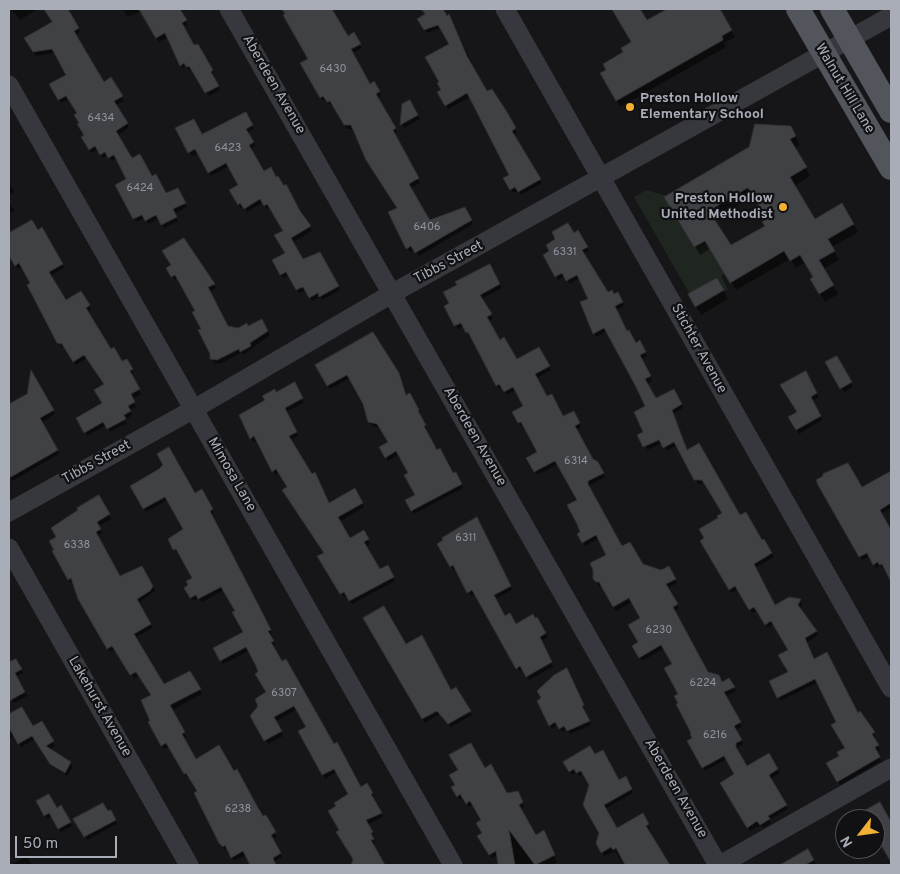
<!DOCTYPE html>
<html>
<head>
<meta charset="utf-8">
<style>
	body { margin:0 }
	#map { position:relative; width:900px; height:874px; overflow:hidden; background:#161618; font-family:Overpass,sans-serif }
	canvas { display:block }
	.frame { position:absolute; inset:0; border:10px solid #a8adb8; pointer-events:none }
	.north { position:absolute; left:835px; top:809px; width:50px; height:50px; box-sizing:border-box; background:#111113; border:1px solid #4d4f55; border-radius:50%; rotate:240deg; font-size:14px; font-weight:700; line-height:20px; text-align:center; color:#a8adb8 }
	.north::after { content:''; display:block; margin:auto; width:18px; height:22px; background:#f2b134; clip-path:polygon(50% 0,100% 100%,50% 72%,0 100%) }
	.scale { position:absolute; left:15px; top:836px; width:102px; height:22px; box-sizing:border-box; border:2px solid #a8adb8; border-top:0; padding-left:6px; font-size:15px; line-height:18px; white-space:nowrap; color:#a8adb8; -webkit-text-stroke:4px #111113; paint-order:stroke }
</style>
</head>
<body>
<div id="map">
<canvas width="900" height="874"></canvas>
<div class="frame"></div>
<div class="north">N</div>
<div class="scale">50 m</div>
</div>
<script>
const c = document.querySelector('canvas').getContext('2d');
c.lineJoin = 'round';
function paint(path, color) { c.fillStyle = color; c.fill(path, 'evenodd'); }
function strokePath(path, color, width, dash) { c.strokeStyle = color; c.lineWidth = width; c.lineCap = dash ? 'butt' : 'round'; c.setLineDash(dash || []); c.stroke(path); }
function write(font, color, halo, rows, align = 'center') {
  c.font = font + ' Overpass,sans-serif'; c.lineWidth = 4.5; c.setLineDash([]); c.textBaseline = 'middle'; c.strokeStyle = halo; c.fillStyle = color; for (const [text, x, y, turn = 0] of rows) {
    c.save(); c.translate(x, y); c.rotate((+turn || 0) * Math.PI / 180); c.textAlign = isNaN(turn) ? turn : align; if (halo) c.strokeText(text, 0, 0); c.fillText(text, 0, 0); c.restore();
  }
}
paint(new Path2D(`
	M646,190L667,196L698,247L710,241L727,271L721,276L728,289L697,307L634,197Z`), '#1e261f');
paint(new Path2D(`
	M11,9H38L20,20Z
	M45,9H67L80,32L75,35L104,83L111,79L124,101L116,105L129,127L117,136L132,160L152,178L166,194L177,189L187,207L174,214L178,221L164,228L159,218L148,224L145,218L136,222L116,185L128,179L117,158L112,161L108,155L103,158L98,149L92,153L83,137L85,136L78,114L69,99L61,103L50,85L68,75L55,53L36,56L26,38L54,23Z
	M123,9H178L188,25L183,27L194,47L212,71L214,74L212,76L220,90L209,96L192,69L189,71L187,66L183,69L168,37L159,42L142,11L128,17Z
	M284,9H320L347,37L354,34L362,48L352,53L370,85L374,83L381,96L377,98L397,132L394,134L420,183L410,188L430,221L464,208L473,224L419,256L414,249L410,252L390,213L398,208L354,129H347L333,104L330,105L327,99L323,101L321,97L302,63L309,59Z
	M422,9H441L446,17L449,16L487,93L506,113L517,133L513,135L542,183L521,195L519,191L513,193L505,179L511,175L470,97L448,109L439,93L443,91L451,44L441,28L427,33L419,19L426,15Z
	M614,9H639L646,22L670,9H719L735,37L724,43L726,47L620,107L602,74L625,53L633,42Z
	M409,102L420,119L404,128L402,125L403,105Z
	M245,114L254,129L247,133L255,146L250,149L263,173L300,213L312,231L293,242L303,261L319,254L340,290L322,300L321,297L312,301L306,290L299,293L289,275L283,278L274,261L287,254L284,231L270,207L267,209L263,202L247,212L244,206L241,208L231,191L239,186L229,166L211,176L198,153L192,156L177,129L201,135Z
	M790,127L800,145L794,148L810,176L794,186L814,221L842,205L858,232L832,247L839,260L823,269L838,294L825,302L811,279L815,277L806,262L796,268L790,259L736,290L711,248L700,255L666,197ZM754,196L768,220L767,226L731,247L713,219Z
	M9,183L14,192L9,195Z
	M9,202L14,211L9,214Z
	M32,222L37,231L42,229L64,268L50,276L65,302L81,293L91,310L87,312L110,350L122,363L126,361L134,373L131,375L141,394L132,399L136,407L129,410L132,415L125,420L127,423L110,432L106,425L87,436L85,432L104,403L105,385L87,358L76,365L65,347L61,346L29,285L32,284L23,266L18,269L9,255V234Z
	M573,235H580L589,251L583,254L607,293L620,298L624,306L616,310L627,332L635,344L639,342L647,356L641,360L652,381L646,384L656,400L673,391L683,408L673,414L687,451L740,517L762,542L764,540L774,557L755,568L775,606L800,600L802,603L800,609L818,635L806,643L814,660L876,737L873,738L880,750L876,752L881,761L840,785L828,764L841,756L846,749L838,722L818,682L781,701L771,682L789,672V650L774,624L768,628L758,610L752,613L738,589L732,593L702,541L723,514L705,483L698,484L677,445L667,451L662,443L647,450L644,433L647,406L607,331L596,337L594,333L590,299L580,278L570,284L565,276L558,280L545,255Z
	M490,266L502,288L481,299L493,319L488,321L499,342L517,361L539,349L551,370L537,378L547,398L563,418L573,413L581,427L576,430L592,460L597,463L605,477L590,485L589,489L622,548L642,565L661,571L669,568L677,583L667,588L679,608L674,611L707,673L722,683L729,679L736,691L725,697L742,727L735,730L743,744L738,747V752L747,768L768,755L780,773L770,779L788,809L769,820L771,823L763,828L761,825L750,831L722,783L736,775L727,759L705,771L689,741L694,739L693,733L679,695L674,664L665,648L642,661L634,646L640,643L642,618L632,602L616,611L602,586H599L594,578L608,555L599,538L585,546L579,534L581,533L578,500L558,464L537,475L528,459L538,453L524,425L521,426L513,412L525,407L516,390L507,395L502,387L499,389L471,335L470,336L464,326L458,329L445,306Z
	M168,269L214,285L216,288L210,292L228,327L238,329L248,327L262,320L270,335L243,355L242,352L220,364L214,363L196,312L178,278L175,280Z
	M717,280L728,299L701,315L689,295Z
	M836,357L853,387L844,392L827,363Z
	M317,365L401,378L407,396L409,395L420,414L419,415L427,429L425,431L463,488L414,514L407,501L417,495L410,473L399,454L388,461L381,447L389,442L381,428L372,426L350,378L330,389Z
	M32,373L55,414L41,423L59,454L12,481L9,476V403L10,405L28,395Z
	M805,373L819,397L812,401L822,420L799,434L790,418L799,413Z
	M294,384L304,403L286,412L298,436L290,440L329,504L354,490L364,507L339,522L349,540L363,532L370,544L365,546L379,571L387,567L395,581L352,604L348,595L344,597L319,557L325,553L279,472L275,475L257,440L253,442L240,416Z
	M891,472V508L881,514L891,532V579L885,567L882,569L881,565L876,568L870,556L862,560L819,485L862,489Z
	M131,487L195,495L202,491L214,514L211,516L272,634L269,635L275,645L272,647L361,788L367,785L374,797L372,798L383,817L367,825L374,836L372,838L375,843L372,845L384,865H352L354,859L341,831L338,806L350,795L337,772L325,779L299,732L307,727L297,709L275,722L283,736L268,744L251,717L268,693L249,651L223,664L214,649L245,632L236,612L224,590L202,602L199,598L193,601L185,588L194,578L169,540L185,530L168,500L146,512Z
	M99,497L111,519L98,526L102,533L97,536L120,577L142,568L155,591L138,603L152,628L135,638L164,686L190,672L202,694L172,710L186,737L183,738L196,760L234,773L263,818L265,816L277,837L272,839L282,857L274,862L275,865H252L246,855L234,861L228,849L226,850L222,847L189,776L187,777L169,746L164,749L149,723L152,721V695L140,675L134,678L116,649L110,652L74,582L71,583L54,552L58,538Z
	M479,522L512,590L495,599L505,617L516,625L537,619L548,637L541,641L553,667L529,680L523,669L519,671L475,594L471,596L456,568L453,570L438,544Z
	M364,619L406,645L451,692L455,689L472,715L451,727L440,714L425,723Z
	M15,660L23,673L16,677L27,696L14,703L9,695V661Z
	M568,673L585,710L583,711L591,725L570,734L567,729L562,732L558,725L552,729L538,702Z
	M22,708L33,727L42,722L55,746L49,749L70,763L73,767L67,776L54,767L35,739L21,747L15,735L9,739V716Z
	M594,756L619,782L625,778L633,793L605,809L616,830L642,815L650,829L647,830L668,865H623L615,851L604,856L597,843L600,833L590,785L584,774L579,776L577,772L572,775L564,762Z
	M484,770L506,794L519,796L524,807L520,809L535,836L544,832L557,862L552,865H500L498,855L492,858L478,836L483,834V821L474,804L469,807L464,798L460,800L453,787Z
	M38,801L56,809L61,807L72,826L61,832L52,816L47,819Z
	M110,811L117,824L87,840L75,819Z
	M808,851L816,865H783Z
	M27,856L32,865H11Z`), '#0007');
const building = new Path2D(`
	M44,9H68L79,28L74,31L104,82L111,77L123,96L114,101L128,123L116,131L132,158L140,154L152,176L156,174L166,193L178,188L186,203L173,209L177,217L161,225L156,215L145,221L142,215L133,219L115,185L126,179L114,155L108,158L105,152L100,155L95,146L89,150L81,137L84,135L77,124L79,123L74,115L77,113L66,96L58,100L49,84L66,75L52,49L33,52L24,38L52,22Z
	M139,9H180L187,20L182,23L194,45L198,44L213,70L211,72L219,86L205,93L189,66L186,67L184,63L180,66L165,33L156,38Z
	M282,9H332L348,36L354,32L361,44L351,49L370,84L374,81L380,91L376,94L396,128L393,130L419,178L409,184L425,212L430,220L465,207L472,220L415,253L411,246L406,249L388,212L397,208L366,160L351,125H344L330,101L327,102L323,96L320,98L300,63L308,59L283,15L285,14Z
	M421,9H443L447,16L449,14L467,56L487,91L492,89L507,112L516,128L512,131L541,179L518,192L515,187L510,190L503,178L509,175L467,93L445,106L437,92L441,90L437,83L439,82L425,57L449,44L438,25L424,30L417,19L425,14Z
	M612,9H640L647,20L667,9H720L732,30L722,36L723,40L616,101L600,73L606,70L603,64L623,52L621,48L631,42Z
	M410,100L418,115L400,125L402,104Z
	M246,112L253,125L246,129L254,142L249,145L264,171L271,167L276,177L278,176L284,186L286,184L300,211L311,226L291,238L303,259L320,252L339,286L319,297L318,293L309,298L303,287L296,290L286,272L280,275L272,260L285,253L274,235L283,231L267,204L264,206L260,199L244,209L240,203L238,205L229,190L238,185L226,163L208,173L195,149L188,153L175,128L194,119L202,134Z
	M755,124L791,126L796,136L790,139L807,167L790,177L815,219L842,203L854,224L828,239L835,251L819,260L834,285L819,294L810,279L813,277L800,255L790,261L784,251L730,283L705,241L694,247L664,197L749,147ZM748,188L767,219L762,222L765,226L731,245L709,211Z
	M32,220L38,230L42,227L63,264L49,272L66,300L81,291L90,305L86,308L111,349L114,347L122,361L127,359L133,369L130,371L140,389L131,394L135,402L128,406L131,411L124,415L126,419L107,429L103,422L84,433L76,418L102,403L94,390L104,384L84,355L73,362L62,344L57,343L27,285L30,283L19,263L15,266L9,256V233Z
	M568,223L574,233L578,230L588,247L582,250L608,292L612,290L614,294L618,292L623,302L615,306L627,331L629,330L636,343L640,340L646,352L640,355L651,376L645,379L656,398L674,389L682,404L672,410L687,450L699,443L740,515L746,512L762,540L764,539L772,553L754,564L775,605L789,597L801,599L798,605L817,631L805,638L814,659L827,652L858,713L860,711L875,732L872,734L879,745L875,747L880,757L837,782L826,763L839,756L837,752L845,748L831,725L836,722L815,679L777,698L769,681L788,672L778,655L788,650L771,621L765,625L754,607L749,610L735,586L729,590L700,541L704,538L699,529L718,518L717,516L722,513L702,480H694L674,442L663,448L659,440L643,447L637,435L643,432L634,412L645,406L635,385L604,328L593,334L580,302L588,299L577,275L566,281L562,273L555,277L543,255L549,251L546,245L555,239L552,232Z
	M184,238L215,284L208,287L228,326L238,328L247,323L248,326L262,319L268,331L250,343L251,346L240,352L239,349L217,360L210,359V354L198,330L201,329L192,312L195,311L175,275L171,277L166,268L171,265L162,251Z
	M490,264L500,284L480,295L492,314L487,317L500,340L504,337L517,359L539,347L550,366L535,374L547,396L552,394L563,416L574,411L580,423L575,426L593,459L598,462L604,473L588,481V484L622,546L630,542L643,564L661,570L669,566L676,579L666,584L678,604L673,607L708,672L719,675L722,682L729,678L735,687L724,692L741,722L734,726L742,740L736,743V747L747,766L769,753L778,769L769,775L787,805L768,816L770,819L760,825L757,821L747,828L720,783L734,774L724,756L702,768L687,741L692,738L690,734L691,733L676,704L678,703L674,696L678,694L664,668L672,664L661,645L639,658L632,646L638,642L628,625L640,618L629,598L613,607L599,582H596L593,579V570L590,563L606,555L596,535L582,543L577,534L580,532L577,524L567,505L577,500L555,461L534,472L526,458L537,452L521,422L518,423L512,412L523,406L513,387L504,392L499,384L496,386L468,332L466,333L461,323L454,326L444,306L449,303L443,292L457,285L455,282Z
	M717,278L724,290L695,307L688,294Z
	M373,332L399,373L406,395L410,393L419,410L418,411L426,425L424,426L437,450L440,448L453,473L456,472L462,484L411,511L405,500L415,495L404,475L408,473L396,451L385,458L379,447L388,442L377,424L368,422L363,404L347,375L327,386L315,365Z
	M837,356L852,382L840,389L825,362Z
	M31,370L54,410L40,418L58,450L9,478V404L27,394Z
	M806,371L817,393L811,397L821,416L796,430L788,417L797,412L780,385Z
	M295,382L303,398L285,408L297,432L289,436L312,474L315,472L329,503L355,488L363,503L338,517L350,538L364,530L369,539L364,542L380,569L388,565L394,577L349,601L344,592L340,594L323,566L317,556L324,553L282,490L287,487L276,469L272,472L254,436L250,439L239,415L265,400L262,396L275,389L276,392Z
	M169,447L195,493L202,489L213,509L210,511L262,612L271,630L268,631L274,641L271,642L282,661L286,659L334,744L337,742L361,787L367,783L373,793L371,794L382,813L366,820L373,832L371,833L374,839L371,840L385,865H351L353,859L336,832L339,830L328,811L336,806L334,803L348,794L334,769L322,775L298,731L306,727L294,706L274,717L282,731L264,741L250,716L258,706L255,699L266,692L255,674L258,672L256,666L246,647L220,661L213,648L243,632L232,612L235,611L221,587L198,599L196,595L190,598L184,588L188,585L186,581L192,578L176,549L173,550L168,539L183,529L165,497L143,509L130,486L159,469L163,465L157,454Z
	M848,463L862,487L891,471V503L880,510L891,530V582L882,564L879,565L878,562L873,565L867,553L859,557L818,485L816,480L823,476V474Z
	M99,495L110,514L97,522L101,529L96,532L120,576L142,566L153,586L150,591L137,599L151,624L134,634L164,684L190,671L201,689L170,705L185,732L182,734L196,759L219,745L234,771L237,769L257,806L263,816L266,815L276,832L271,835L281,853L273,858L276,865H250L243,851L231,858L225,845L223,847L219,843L194,793L197,791L186,773L184,774L166,743L161,746L148,722L150,721L141,700L151,695L136,672L130,675L112,646L107,649L78,599L71,578L68,580L52,551L54,550L49,541L56,537L51,528L78,510L77,508Z
	M477,517L511,586L494,595L505,616L510,613L516,624L533,614L535,618L537,617L546,633L540,637L552,662L526,677L520,666L516,669L472,590L467,593L453,565L450,567L437,544L443,540L442,538Z
	M384,606L406,644L422,635L451,690L456,687L471,711L448,724L437,711L422,719L363,618Z
	M16,659L22,669L15,673L25,692L9,701V662Z
	M567,668L584,705L582,706L590,721L567,731L564,726L559,729L555,722L549,726L537,701L541,698L537,691L554,675Z
	M22,707L33,726L42,721L54,741L46,746L71,762L65,773L50,764L32,736L18,744L9,728V714Z
	M471,743L485,768L491,764L507,793L518,791L523,802L519,805L536,835L544,830L555,855L535,865L509,830L515,865H498L496,851L489,855L477,836L482,833L476,823L481,820L470,801L466,804L460,794L457,797L451,787L455,785L449,775L458,770L449,755Z
	M590,746L595,754L603,750L619,780L626,776L632,789L604,805L617,828L643,813L649,824L646,826L670,865H625L616,848L613,850L611,847L601,853L596,843L599,833L583,805L589,785L581,771L576,773L574,769L569,772L563,762Z
	M49,794L57,808L61,805L71,822L58,829L49,813L44,816L36,801Z
	M880,802L891,822V862L875,835V819H871L866,810Z
	M103,803L108,811L111,810L116,820L84,837L73,819Z
	M808,849L814,860L805,865H780Z`);
paint(building, '#404145');
strokePath(building, '#303034', 1);
strokePath(new Path2D(`
	M229,9L718,865
	M505,9L891,688
	M9,85L453,865
	M9,512L194,409L393,293L891,16
	M9,548L189,865
	M720,865L891,768`), '#37383d', 19);
strokePath(new Path2D(`
	M798,9L891,168
	M832,9L891,111`), '#53555c', 24);
for (const [x, y, r, color] of [
	[630,107,5,"#f2b134"],
	[783,207,5,"#f2b134"]
]) { const dot = new Path2D(); dot.arc(x, y, r, 0, 2 * Math.PI); c.fillStyle = color; c.fill(dot); strokePath(dot, '#111113', 2); }
write('11px', '#8e929b', null, [
	["6430",333,70],
	["6434",101,119],
	["6423",228,149],
	["6424",140,189],
	["6406",427,228],
	["6331",565,253],
	["6314",576,462],
	["6311",466,539],
	["6338",77,546],
	["6230",659,631],
	["6224",703,684],
	["6307",284,694],
	["6216",715,736],
	["6238",238,810]
]);
write('14px', '#a8adb8', '#111113', [
	["Aberdeen Avenue",273,85,60],
	["Walnut Hill Lane",844,89,59],
	["Tibbs Street",449,263,-28],
	["Stichter Avenue",698,349,61],
	["Aberdeen Avenue",474,437,60],
	["Tibbs Street",97,463,-29],
	["Mimosa Lane",231,475,60],
	["Lakehurst Avenue",99,707,60],
	["Aberdeen Avenue",675,789,60]
]);
write('bold 14px', '#a8adb8', '#111113', [
	["Preston Hollow",640,99],
	["Elementary School",640,115],
	["Preston Hollow",773,199,"right"],
	["United Methodist",773,215,"right"]
], 'left');
</script>
</body>
</html>
